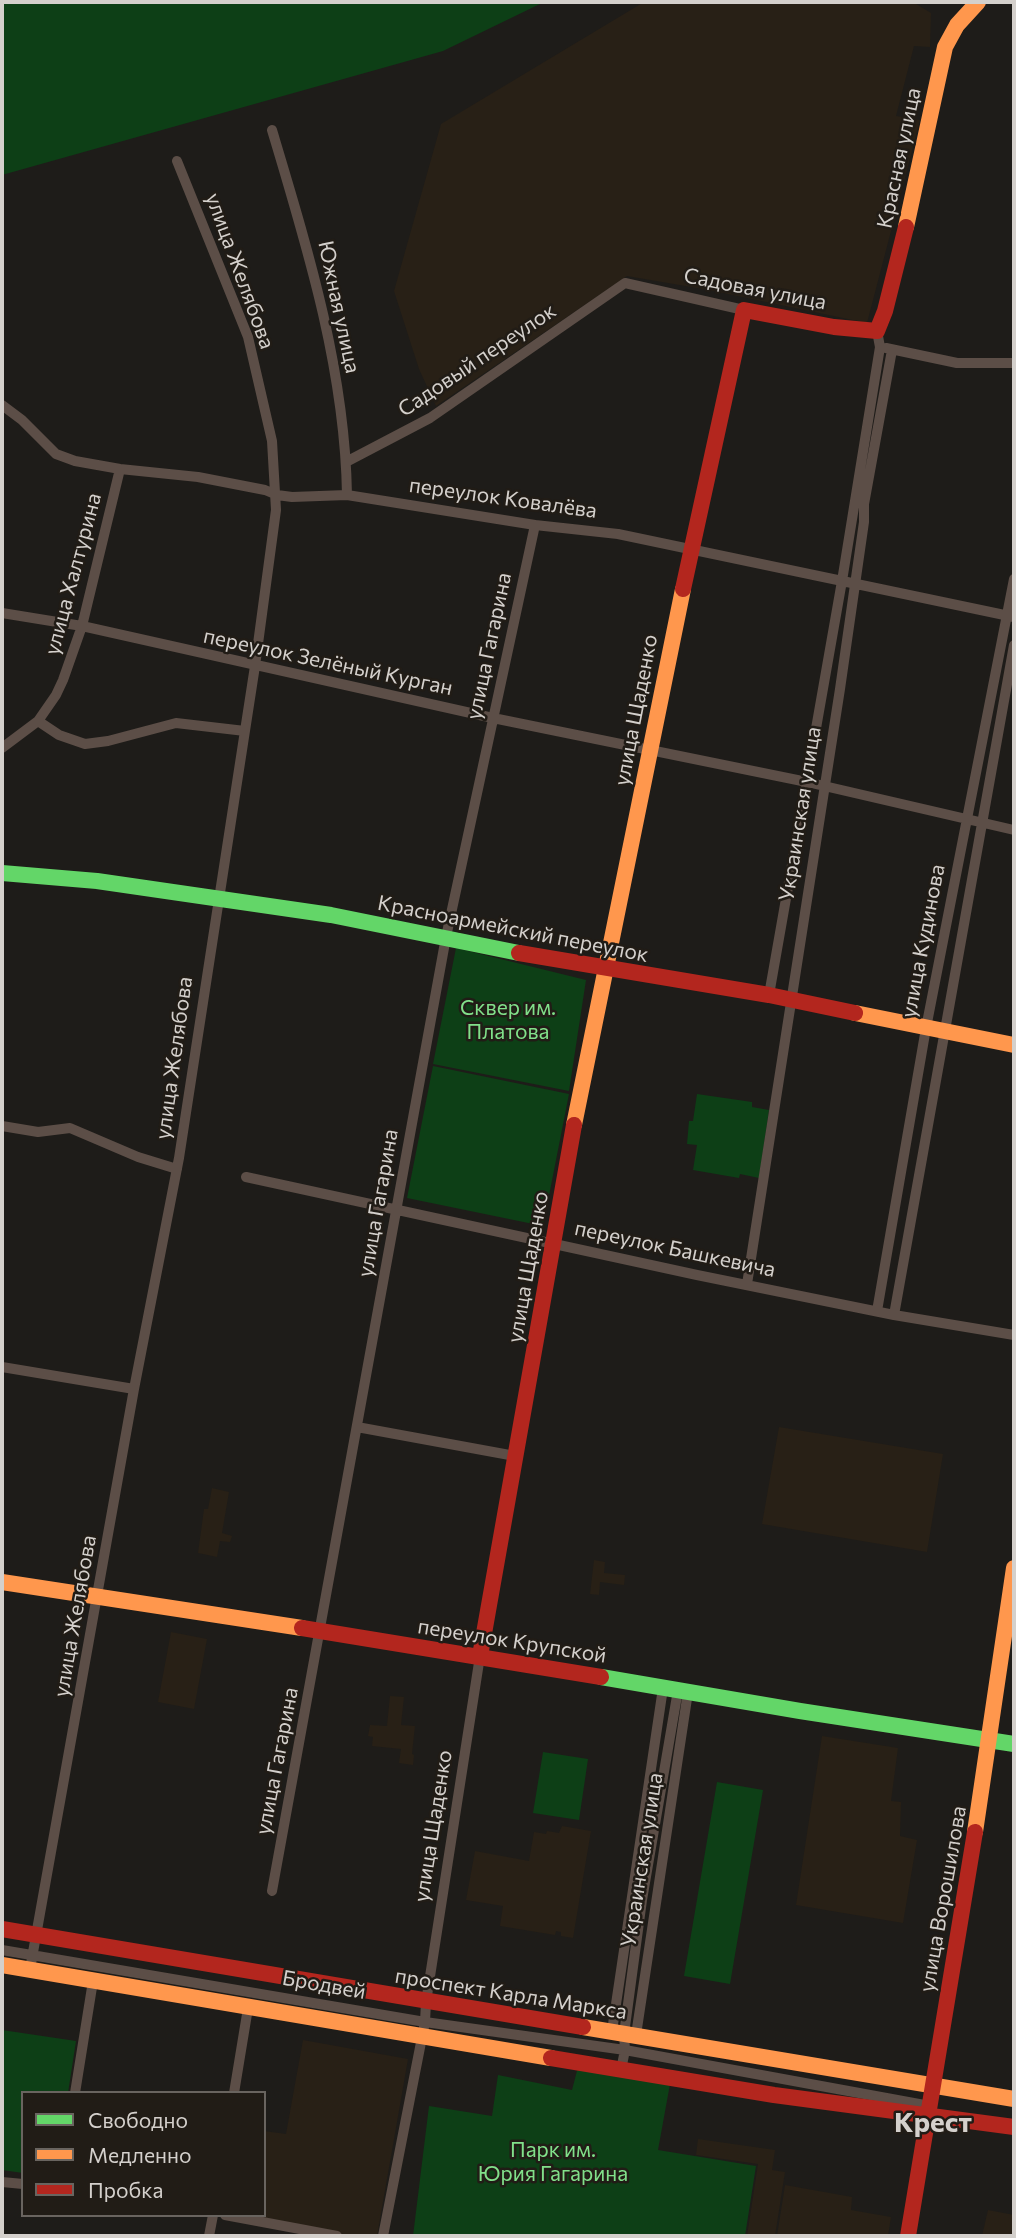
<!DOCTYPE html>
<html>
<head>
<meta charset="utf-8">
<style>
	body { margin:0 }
	#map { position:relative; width:1016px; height:2238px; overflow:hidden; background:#1e1c19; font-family:Commissioner,sans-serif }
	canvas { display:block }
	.frame { position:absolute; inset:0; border:4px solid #d4d0cc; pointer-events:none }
	.legend { position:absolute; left:21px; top:2091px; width:245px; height:126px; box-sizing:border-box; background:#211c16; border:2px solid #69645f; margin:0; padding:9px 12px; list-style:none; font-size:21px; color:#d4d0cc }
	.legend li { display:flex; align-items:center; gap:14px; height:35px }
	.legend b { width:35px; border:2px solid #69645f }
</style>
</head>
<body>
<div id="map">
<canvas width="1016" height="2238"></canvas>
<div class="frame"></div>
<ul class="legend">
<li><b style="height:9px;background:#63d668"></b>Свободно</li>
<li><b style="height:9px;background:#ff974d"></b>Медленно</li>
<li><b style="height:9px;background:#b3261e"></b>Пробка</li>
</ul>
</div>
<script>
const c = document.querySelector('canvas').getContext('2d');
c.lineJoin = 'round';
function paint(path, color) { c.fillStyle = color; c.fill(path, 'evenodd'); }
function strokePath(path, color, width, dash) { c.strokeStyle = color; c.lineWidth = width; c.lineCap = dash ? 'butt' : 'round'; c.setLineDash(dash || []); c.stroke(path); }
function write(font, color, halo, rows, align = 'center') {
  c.font = font + ' Commissioner,sans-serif'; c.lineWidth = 5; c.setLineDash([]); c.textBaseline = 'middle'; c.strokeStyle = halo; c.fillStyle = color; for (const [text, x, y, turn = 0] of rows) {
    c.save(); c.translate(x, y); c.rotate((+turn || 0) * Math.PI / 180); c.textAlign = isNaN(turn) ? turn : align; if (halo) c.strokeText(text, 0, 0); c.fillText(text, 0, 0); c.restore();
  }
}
paint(new Path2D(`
	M644,2H913L931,13L930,47L914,46L896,116L920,120L867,323L709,290L627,276L436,406L419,369L394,291L441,124Z
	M779,1427L943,1454L927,1552L762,1524Z
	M212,1488L229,1492L222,1533L232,1536L230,1542L220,1541L217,1557L198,1553L204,1509H208Z
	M594,1560L605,1562L604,1573L625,1575L624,1585L600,1582L599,1595L590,1594Z
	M171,1632L207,1639L194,1709L158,1702Z
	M390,1696L404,1697L401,1725L415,1726L412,1754L414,1755L413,1765L399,1763L401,1749L372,1746L373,1737L368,1736L370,1725L387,1726Z
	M822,1736L898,1748L891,1801L901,1802L900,1836L917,1840L903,1923L796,1905Z
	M562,1826L591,1831L573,1938L561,1936V1932L556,1931L555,1935L500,1926L503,1906L466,1900L475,1851L529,1861L534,1832L546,1834L547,1831L559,1833Z
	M303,2040L408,2059L377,2236H354L236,2215H264V2131L286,2134Z
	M698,2139L775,2150L772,2170L785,2172L775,2236H747L758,2164L696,2155Z
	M785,2185L852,2197L851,2210L891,2217L888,2236H777Z
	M988,2210L1014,2215V2236H982Z`), '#282016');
paint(new Path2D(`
	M2,2H544L443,51L2,175Z
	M456,948L586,980L569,1091L433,1064Z
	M433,1066L569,1094L543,1226L407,1198Z
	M697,1094L752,1102V1107L769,1110L759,1178L740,1174L739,1178L693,1170L697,1145L687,1144L689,1121H693Z
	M543,1752L588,1759L579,1820L533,1813Z
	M717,1782L763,1790L730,1984L684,1976Z
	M2,2030L76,2041L68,2093H23V2173L2,2170Z
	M578,2067L670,2084L658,2150L756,2166L745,2236H413L429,2106L492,2116L498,2075L572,2090Z`), '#0d3f16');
strokePath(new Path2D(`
	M272,130C308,250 345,370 347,495
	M886,348L957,363H1014
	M2,405L22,420L56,454L75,461L120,469L198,477L265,490L277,495L292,497L347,495L535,525L618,534L1014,617
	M346,462L430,418L625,283L744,310
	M2,613L82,626L493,718L807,782L1014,830
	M38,721L59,735L85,744L108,741L176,723L245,731
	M2,748L38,721L56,695L63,680L82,626L120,469
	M769,995L842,581L880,347L877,331
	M2,1126L38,1132L70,1128L138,1157L177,1169
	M246,1177L697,1275L894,1315L1014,1335
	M747,1284L840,689L864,522V504L892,350
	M877,1311L926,1028L1014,579
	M894,1315L1014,645
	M2,1367L134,1389
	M357,1427L515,1456
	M272,1891L446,937L535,525
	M2,1950L425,2022L625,2050L930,2106
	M30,1969L134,1389L179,1158L255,666L276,510L272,441L248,337L177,161
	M612,2031L663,1688
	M636,2035L688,1692
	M621,2070L625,2050L624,2034L642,1900L678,1690
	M75,2093L93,1981
	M234,2093L248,2008
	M2,2182L23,2184
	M225,2215L337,2236
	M209,2236L213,2215
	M383,2236L425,2022L426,2002L480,1656`), '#5c4e47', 10);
strokePath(new Path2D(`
	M2,873L97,881L331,915L519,953
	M601,1677L800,1711L1014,1744`), '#63d668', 16);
strokePath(new Path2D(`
	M906,227L945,47L957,25L978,2
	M855,1013L1014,1045
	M574,1125L683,589
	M2,1582L302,1628
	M975,1832L1014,1568
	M2,1965L551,2058
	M583,2027L1014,2099`), '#ff974d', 16);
strokePath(new Path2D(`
	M683,589L744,310L834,327L877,331L885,311L906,227
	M519,953L769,995L855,1013
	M302,1628L601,1677
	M480,1656L574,1125
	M2,1929L583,2027
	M551,2058L774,2095L1014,2127
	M908,2236L975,1832`), '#b3261e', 16);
write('21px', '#d4d0cc', '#211c16', [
	["Красная улица",899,158,-78],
	["улица Желябова",240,271,70],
	["Садовая улица",755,289,11],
	["Южная улица",339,307,78],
	["Садовый переулок",477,360,-34],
	["переулок Ковалёва",503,498,8],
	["улица Халтурина",73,574,-75],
	["улица Гагарина",489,646,-78],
	["переулок Зелёный Курган",328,662,12],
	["улица Щаденко",636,710,-79],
	["Украинская улица",800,814,-81],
	["Красноармейский переулок",513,929,11],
	["улица Кудинова",923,941,-79],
	["улица Желябова",174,1058,-82],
	["улица Гагарина",378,1203,-80],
	["переулок Башкевича",675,1249,12],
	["улица Щаденко",528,1267,-80],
	["улица Желябова",75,1616,-80],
	["переулок Крупской",512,1641,9],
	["улица Гагарина",277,1761,-79],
	["улица Щаденко",433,1826,-81],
	["Украинская улица",642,1860,-81],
	["улица Ворошилова",943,1899,-80],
	["Бродвей",324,1985,10],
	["проспект Карла Маркса",511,1994,9]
]);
write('21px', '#81e08a', '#211c16', [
	["Сквер им.",508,1008],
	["Платова",508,1032],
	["Парк им.",553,2150],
	["Юрия Гагарина",553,2174]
]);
write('bold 28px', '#d4d0cc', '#211c16', [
	["Крест",933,2123]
]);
</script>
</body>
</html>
